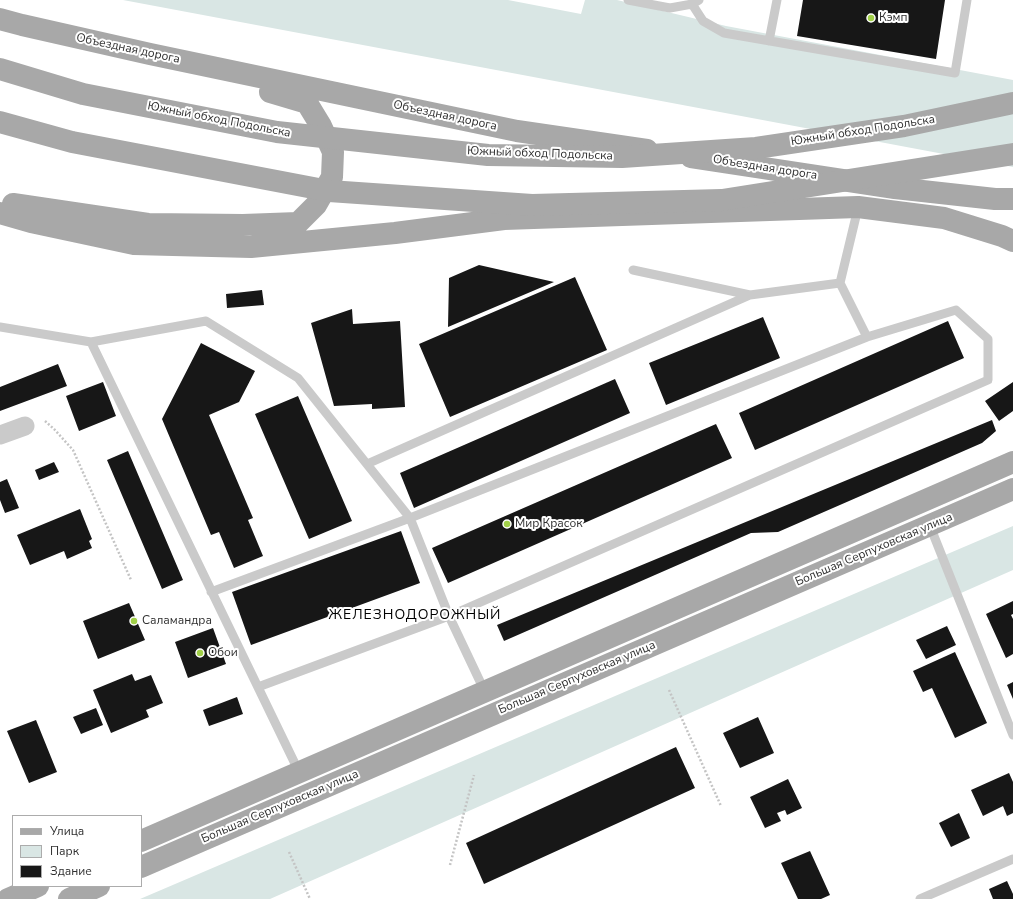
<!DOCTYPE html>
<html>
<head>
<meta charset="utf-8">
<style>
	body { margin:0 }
	#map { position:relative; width:1013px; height:899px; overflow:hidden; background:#fff; font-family:"Nunito Sans",sans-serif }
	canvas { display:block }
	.legend { position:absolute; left:12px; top:815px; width:130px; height:72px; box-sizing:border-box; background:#fff; border:1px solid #acacac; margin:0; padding:5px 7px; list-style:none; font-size:12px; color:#303030 }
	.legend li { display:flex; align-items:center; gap:8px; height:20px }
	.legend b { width:20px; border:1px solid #acacac }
</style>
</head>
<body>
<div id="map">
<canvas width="1013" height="899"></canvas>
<ul class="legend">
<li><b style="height:5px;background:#a8a8a8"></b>Улица</li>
<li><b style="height:11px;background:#d9e6e4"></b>Парк</li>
<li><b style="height:11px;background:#171717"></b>Здание</li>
</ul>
</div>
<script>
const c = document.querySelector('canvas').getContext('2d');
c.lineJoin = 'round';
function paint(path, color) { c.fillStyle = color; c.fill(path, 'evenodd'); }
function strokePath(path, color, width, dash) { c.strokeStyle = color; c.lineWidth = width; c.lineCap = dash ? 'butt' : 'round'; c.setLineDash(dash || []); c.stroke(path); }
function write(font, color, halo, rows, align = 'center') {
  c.font = font + ' "Nunito Sans",sans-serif'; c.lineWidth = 4; c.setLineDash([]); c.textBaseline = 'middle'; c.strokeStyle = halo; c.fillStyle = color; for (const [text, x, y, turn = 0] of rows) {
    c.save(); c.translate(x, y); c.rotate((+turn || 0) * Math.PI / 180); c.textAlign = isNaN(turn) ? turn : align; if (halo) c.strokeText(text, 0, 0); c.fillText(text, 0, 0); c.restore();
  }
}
paint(new Path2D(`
	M123,0H508L581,14L585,0H617L726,26L1013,80V167Z
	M1013,526V570L270,899H140Z`), '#d9e6e4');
paint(new Path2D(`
	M803,0H945L936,59L797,36Z
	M479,265L554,282L448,327L449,278Z
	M575,277L607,350L450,417L419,344Z
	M262,290L264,305L227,308L226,294Z
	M352,309L353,324L400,321L405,407L372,409V404L334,406L311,323Z
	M763,317L780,358L666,405L649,363Z
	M948,321L964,358L755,450L739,413Z
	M201,343L255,371L239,402L209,415L253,518L248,520L263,556L234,568L219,532L211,535L162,419Z
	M58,364L67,386L0,411V387Z
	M615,379L630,413L414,508L400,473Z
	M103,382L116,416L79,431L66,396Z
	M1013,382V411L999,421L985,401Z
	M298,396L352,521L309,539L255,414Z
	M992,420L996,431L982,443L778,532L751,533L504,641L497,625Z
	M716,424L732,458L448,583L432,548Z
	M128,451L183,580L162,589L107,460Z
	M54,462L59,472L39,480L35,470Z
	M7,479L19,508L5,513L0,500V482Z
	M80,509L92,539L89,541L92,548L67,559L64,551L30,565L17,535Z
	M401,531L420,583L251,645L232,592Z
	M1013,601V614L1011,615L1013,619V654L1006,658L986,614Z
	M129,603L145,640L98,659L83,621Z
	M947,626L956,645L926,659L916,640Z
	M213,628L226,664L188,678L175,642Z
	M955,652L987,723L955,738L932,688L923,692L913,671Z
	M132,674L135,681L151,675L163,703L146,710L149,717L111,733L93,690Z
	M1013,682V699L1007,685Z
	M237,697L243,714L209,726L203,710Z
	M96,708L103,725L81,734L73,717Z
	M758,717L774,753L740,768L723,733Z
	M36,720L57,772L29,783L7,731Z
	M676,747L695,788L484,884L466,843Z
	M1009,773L1013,782V813L1007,816L1003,806L983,816L971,790Z
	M788,779L802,808L787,815L785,810L777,813L781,821L765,828L750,797Z
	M959,813L970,838L951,847L939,823Z
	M810,851L830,895L821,899H798L781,863Z
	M1007,881L1013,894V899H993L989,889Z`), '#171717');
strokePath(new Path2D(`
	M45,421L54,429L73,450L131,580
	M669,690L721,806
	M289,852L310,899
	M450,865L474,775`), '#c4c4c4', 2.5, [2, 2]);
strokePath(new Path2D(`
	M628,0L670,8L692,4L699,0
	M692,4L703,21L724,33L955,73L967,0
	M769,41L777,0
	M633,270L750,295
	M0,327L91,342L299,772
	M91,342L206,321L298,378L410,518L449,616L485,692
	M367,464L750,295L840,283
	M930,526L1013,735
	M211,592L410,518L867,337L840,283L858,208
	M258,687L449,616L988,380V339L956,310L867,337
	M920,899L1013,859`), '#cacaca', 9);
strokePath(new Path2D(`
	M0,435L25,426`), '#cacaca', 19);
strokePath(new Path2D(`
	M0,19L22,25L150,54L517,131L647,150
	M691,157L895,188L995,199H1013
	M13,204L148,224L243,225L298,223L316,205L332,177L333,152L321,126L307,103L270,92
	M0,213L31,222L134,244L251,247L395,233L504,219L858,207L944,218L1002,236L1013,241
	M141,841L1013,462
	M141,867L1013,489
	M8,899L38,886
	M69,899L99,886`), '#a8a8a8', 22);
strokePath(new Path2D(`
	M0,69L83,94L277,132L488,155L622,157L756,148L904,126L1013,103
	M0,122L72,142L329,191L532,205L722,200L1013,154`), '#a8a8a8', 22);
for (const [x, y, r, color] of [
	[871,18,4,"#a1d048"],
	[507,524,4,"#a1d048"],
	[134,621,4,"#a1d048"],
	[200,653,4,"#a1d048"]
]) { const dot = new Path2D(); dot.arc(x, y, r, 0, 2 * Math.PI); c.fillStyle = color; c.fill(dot); strokePath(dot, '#fff', 1.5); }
write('12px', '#303030', '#fff', [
	["Кэмп",879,18],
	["Мир Красок",515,524],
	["Саламандра",142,621],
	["Обои",208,653]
], 'left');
write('12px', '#303030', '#fff', [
	["Объездная дорога",128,49,12],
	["Объездная дорога",445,116,12],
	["Южный обход Подольска",219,120,11],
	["Южный обход Подольска",863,131,-9],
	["Южный обход Подольска",540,154,2],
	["Объездная дорога",765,168,9],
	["Большая Серпуховская улица",874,550,-23],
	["Большая Серпуховская улица",577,678,-23],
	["Большая Серпуховская улица",280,807,-23]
]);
c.letterSpacing = '1px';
write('14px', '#000', '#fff', [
	["ЖЕЛЕЗНОДОРОЖНЫЙ",415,616]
]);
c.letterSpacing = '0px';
</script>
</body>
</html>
